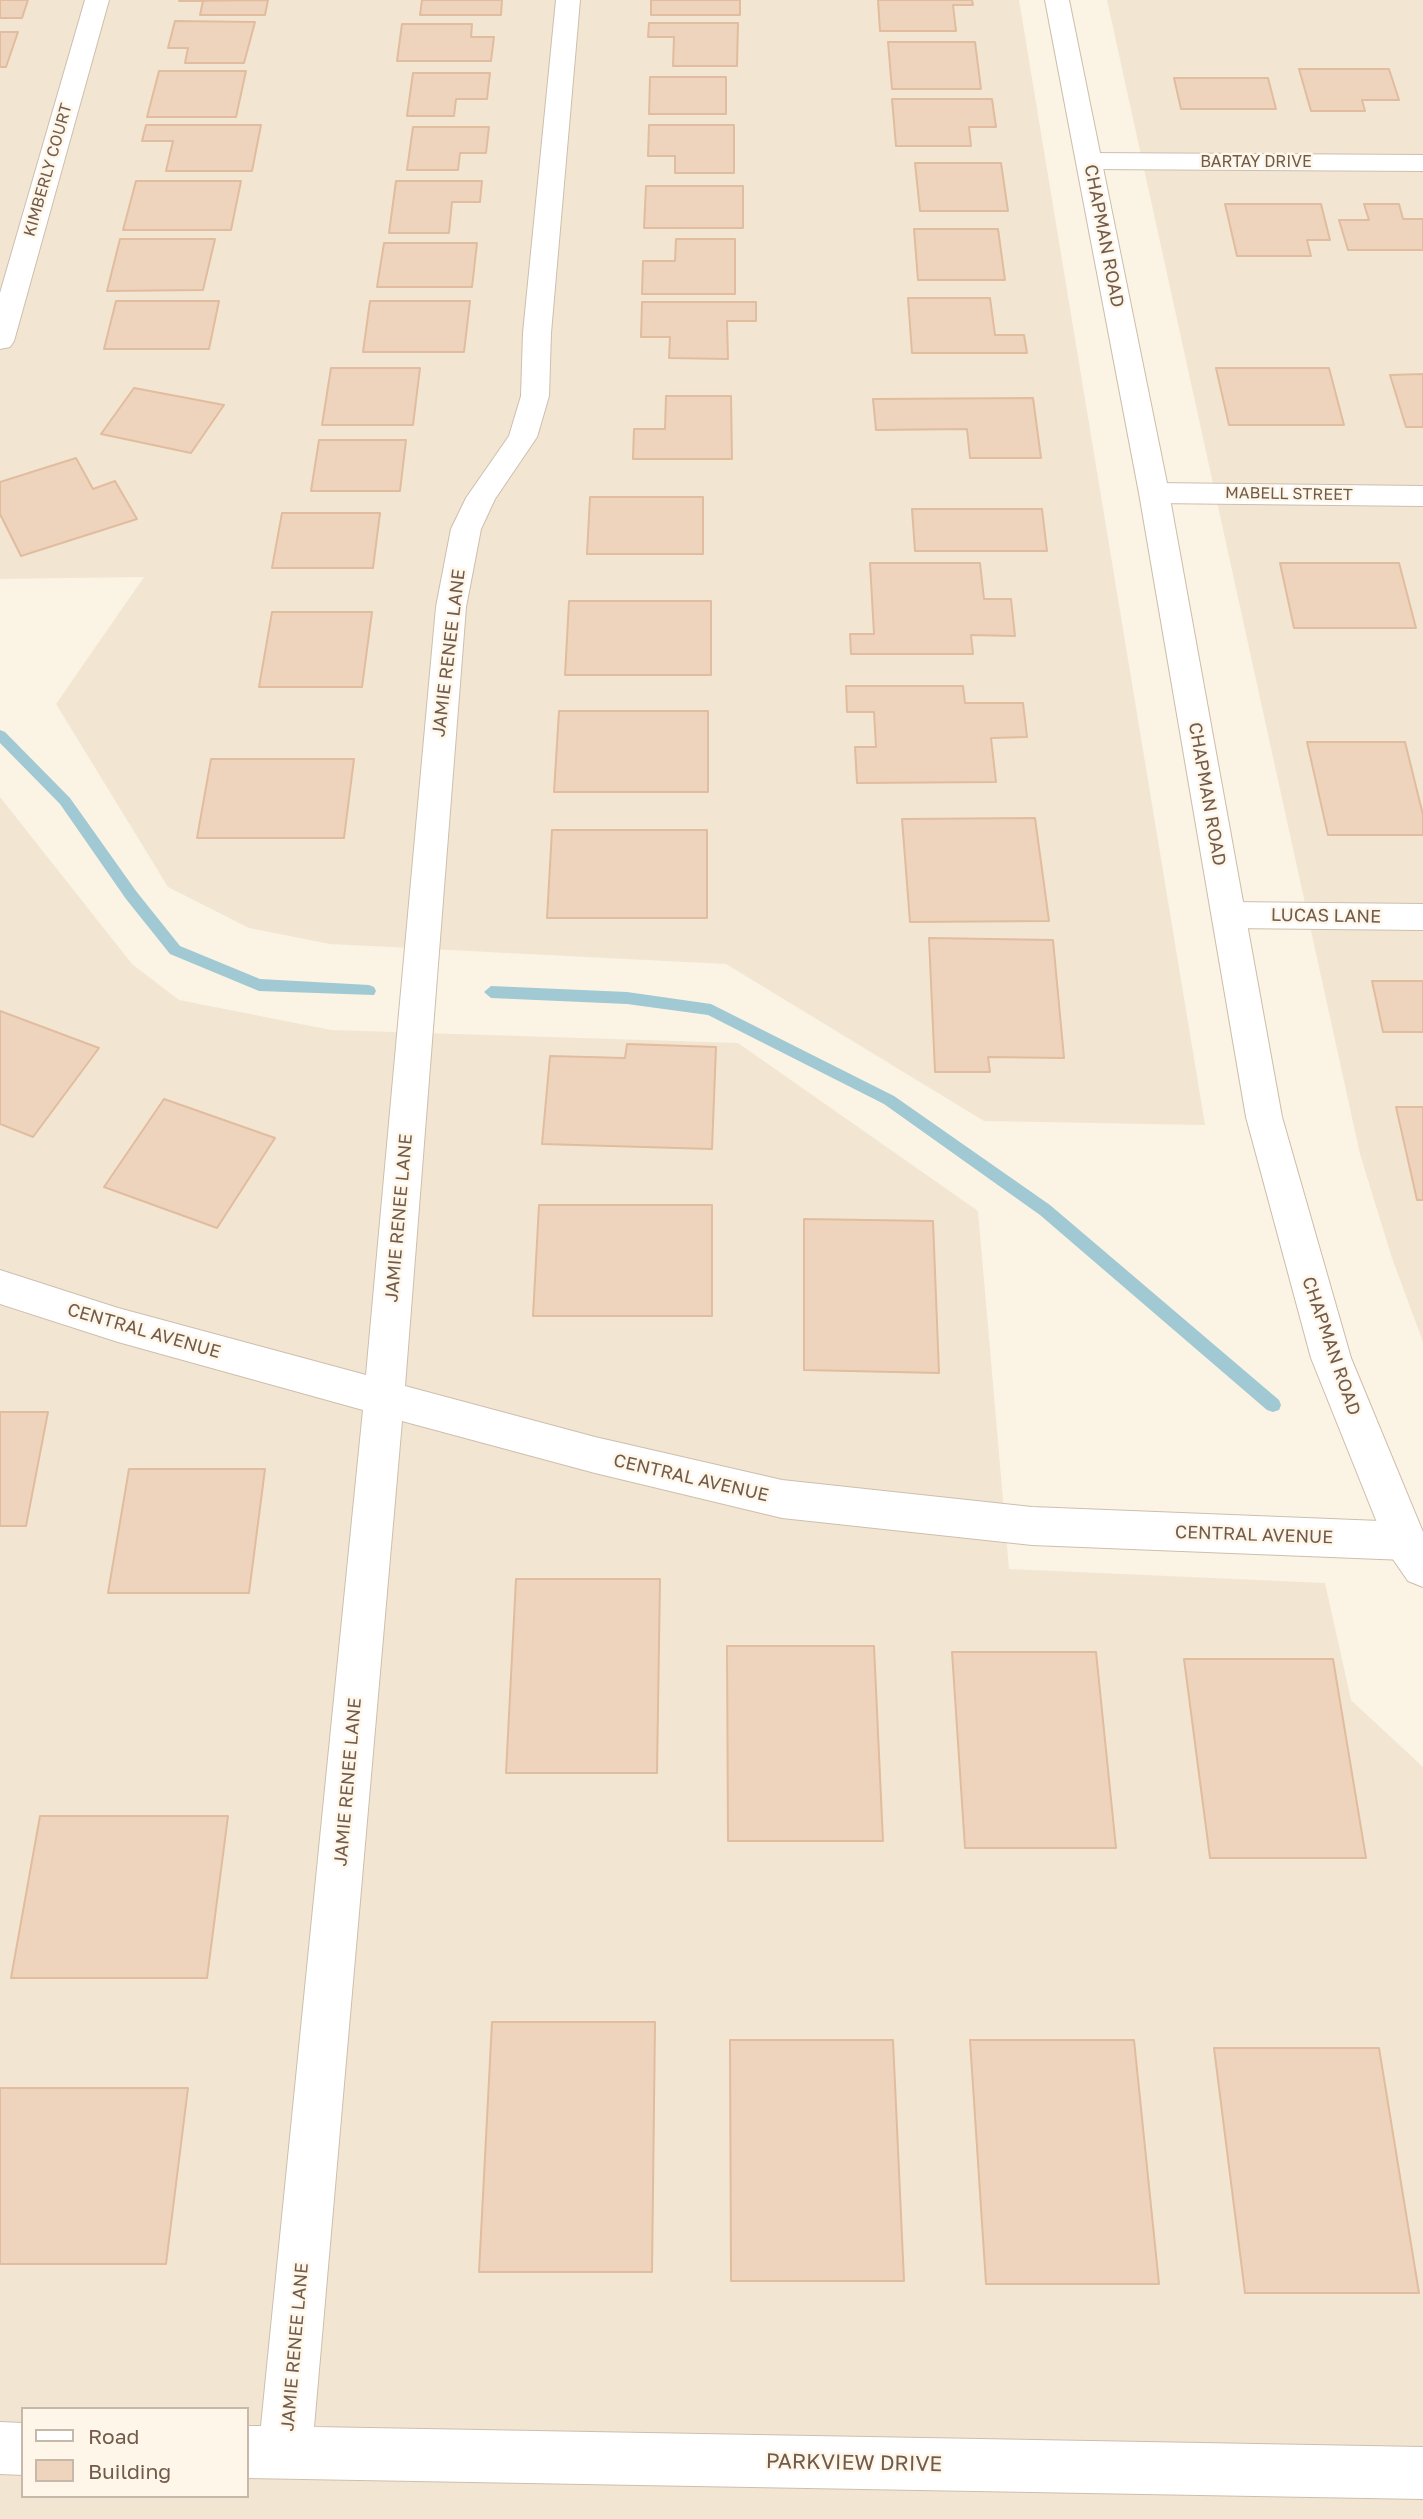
<!DOCTYPE html>
<html>
<head>
<meta charset="utf-8">
<style>
	body { margin:0 }
	#map { position:relative; width:1423px; height:2519px; overflow:hidden; background:#fbf3e4; font-family:"Golos Text",sans-serif }
	canvas { display:block }
	.legend { position:absolute; left:21px; top:2407px; width:228px; height:91px; box-sizing:border-box; background:#fef7e9; border:2px solid #c6b9aa; margin:0; padding:9px 12px; list-style:none; font-size:21px; color:#725b4b }
	.legend li { display:flex; align-items:center; gap:14px; height:35px }
	.legend b { width:35px; border:2px solid #c6b9aa }
</style>
</head>
<body>
<div id="map">
<canvas width="1423" height="2519"></canvas>
<ul class="legend">
<li><b style="height:9px;background:#fff"></b>Road</li>
<li><b style="height:19px;background:#efd4bd"></b>Building</li>
</ul>
</div>
<script>
const c = document.querySelector('canvas').getContext('2d');
c.lineJoin = 'round';
function paint(path, color) { c.fillStyle = color; c.fill(path, 'evenodd'); }
function strokePath(path, color, width, dash) { c.strokeStyle = color; c.lineWidth = width; c.lineCap = dash ? 'butt' : 'round'; c.setLineDash(dash || []); c.stroke(path); }
function write(font, color, halo, rows, align = 'center') {
  c.font = font + ' "Golos Text",sans-serif'; c.lineWidth = 5; c.setLineDash([]); c.textBaseline = 'middle'; c.strokeStyle = halo; c.fillStyle = color; for (const [text, x, y, turn = 0] of rows) {
    c.save(); c.translate(x, y); c.rotate((+turn || 0) * Math.PI / 180); c.textAlign = isNaN(turn) ? turn : align; if (halo) c.strokeText(text, 0, 0); c.fillText(text, 0, 0); c.restore();
  }
}
paint(new Path2D(`
	M0,0H1019L1205,1125L984,1121L726,964L330,944L249,928L168,887L56,704L144,577L0,579Z
	M1107,0H1423V1342L1392,1258L1360,1154Z
	M0,797L132,964L179,1000L331,1030L738,1043L978,1211L1009,1569L1325,1583L1351,1700L1423,1767V2519H0ZM23,2409H247V2496H23Z`), '#f2e6d2');
paint(new Path2D(`
	M0,730L5,732L70,798L136,891L180,946L260,979L369,985L374,987L376,991L374,995L259,991L170,954L126,899L60,804L0,743Z
	M491,986L627,992L711,1004L894,1096L1050,1205L1279,1400L1281,1405L1279,1410L1273,1412L1267,1410L1040,1215L884,1104L708,1015L627,1004L491,998L484,992Z`), '#a0c9d4');
const building = new Path2D(`
	M0,0H28L22,18H0Z
	M268,0L265,15H200L203,1H179Z
	M422,0H502L501,15H420Z
	M651,0H740V15H651Z
	M878,0H972L973,5H953L956,31H880Z
	M175,21L255,22L244,63H185L188,48H168Z
	M649,23H738L737,66H673L674,37H648Z
	M402,24H472L471,37H494L491,61H397Z
	M0,32H18L6,67H0Z
	M888,42H975L981,89H892Z
	M1299,69H1389L1399,100H1362L1365,111H1311Z
	M159,71H246L236,117H147Z
	M413,73H490L487,99H456L454,116H407Z
	M650,77H726V114H649Z
	M1174,78H1268L1276,109H1181Z
	M892,99H992L996,127H969L971,146H896Z
	M146,125H261L252,171H166L173,141H142Z
	M649,125H734V173H675V156H648Z
	M413,127H489L486,153H460L458,170H407Z
	M915,163H1001L1008,211H920Z
	M136,181H241L231,230H123Z
	M396,181H482L480,202H452L449,233H389Z
	M646,186H743V228H644Z
	M1225,204H1321L1330,240H1307L1311,256H1237Z
	M1364,204H1399L1403,219H1423V250H1348L1339,220H1369Z
	M914,229H998L1005,280H918Z
	M120,239H215L203,290L107,291Z
	M676,239H735V294H642L643,261H675Z
	M384,243H477L472,287H377Z
	M908,298H990L995,335H1024L1027,353H912Z
	M116,301H219L209,349H104Z
	M370,301H470L464,352H363Z
	M642,302H756V321H727L728,359L669,358L670,337H641Z
	M331,368H420L413,425H322Z
	M1216,368H1329L1344,425H1229Z
	M1423,374V427H1406L1390,375Z
	M134,388L224,405L191,453L101,434Z
	M666,396H731L732,459H633L634,429H665Z
	M1033,398L1041,458H970L967,429L876,430L873,399Z
	M319,440H406L400,491H311Z
	M76,458L93,489L115,481L137,519L21,556L0,514V482Z
	M590,497H703V554H587Z
	M912,509H1042L1047,551H915Z
	M282,513H380L373,568H272Z
	M870,563H980L984,599H1011L1015,636L971,635L973,654H851L850,634H874Z
	M1280,563H1399L1416,628H1294Z
	M569,601H711V675H565Z
	M272,612H372L362,687H259Z
	M846,686H963L965,703H1023L1027,737L991,738L996,782L857,783L855,747H876L874,712H847Z
	M559,711H708V792H554Z
	M1307,742H1405L1423,815V835H1328Z
	M211,759H354L344,838H197Z
	M1035,818L1049,921L910,922L902,819Z
	M552,830H707V918H547Z
	M929,938L1053,940L1064,1058L988,1057L990,1072H935Z
	M1372,981H1423V1032H1383Z
	M0,1011L99,1048L33,1137L0,1124Z
	M627,1044L716,1047L712,1149L542,1144L550,1056L625,1058Z
	M164,1099L275,1138L217,1228L104,1187Z
	M1396,1107H1423V1200H1417Z
	M539,1205H712V1316H533Z
	M804,1219L933,1221L939,1373L804,1370Z
	M0,1412H48L26,1526H0Z
	M129,1469H265L249,1593H108Z
	M516,1579H660L657,1773H506Z
	M727,1646H874L883,1841H728Z
	M952,1652H1096L1116,1848H965Z
	M1184,1659H1333L1366,1858H1210Z
	M40,1816H228L207,1978H11Z
	M492,2022H655L652,2272H479Z
	M730,2040H893L904,2281H731Z
	M970,2040H1134L1159,2284H986Z
	M1214,2048H1379L1419,2293H1245Z
	M0,2088H188L166,2264H0Z`);
paint(building, '#efd4bd');
strokePath(building, '#e1bc9e', 2);
const street = new Path2D(`
	M85,0H109L14,341L10,347L0,349V293Z
	M556,0H580L551,333L549,396L537,437L495,499L481,529L466,607L405,1386L595,1437L782,1480L1032,1507L1405,1522L1420,1527L1423,1535L1420,1555L1405,1560L1032,1545L782,1518L595,1473L402,1421L314,2427L1423,2447V2499L247,2478V2426H261L363,1410L118,1342L0,1304V1270L118,1308L366,1375L436,607L451,529L466,498L509,436L521,396L523,333Z
	M1089,153L1423,155V171L1089,169L1080,166L1076,161L1080,156Z
	M1154,483L1423,486V506L1154,503L1144,500L1139,493L1144,486Z
	M1229,902L1423,904V930L1229,928L1217,924L1212,915L1217,906Z
	M0,2422L23,2423V2475L0,2474Z`);
const secondary = new Path2D(`
	M1045,0H1069L1169,493L1282,1117L1351,1358L1423,1532V1587L1408,1581L1390,1555L1311,1358L1246,1117L1139,493Z`);
strokePath(street, '#cebeae', 2);
strokePath(secondary, '#cebca9', 2);
paint(street, '#fff');
paint(secondary, '#fff');
write('16px', '#725b4b', '#fef7e9', [
	["BARTAY DRIVE",1256,162],
	["KIMBERLY COURT",48,170,-74],
	["MABELL STREET",1289,494,1]
]);
write('18px', '#725b4b', '#fef7e9', [
	["CHAPMAN ROAD",1104,236,79],
	["JAMIE RENEE LANE",449,653,-83],
	["CHAPMAN ROAD",1207,794,80],
	["LUCAS LANE",1326,916,1],
	["JAMIE RENEE LANE",399,1218,-85],
	["CENTRAL AVENUE",144,1331,16],
	["CHAPMAN ROAD",1331,1346,71],
	["CENTRAL AVENUE",691,1478,13],
	["CENTRAL AVENUE",1254,1535,2],
	["JAMIE RENEE LANE",348,1782,-85],
	["JAMIE RENEE LANE",295,2347,-85]
]);
write('21px', '#725b4b', '#fef7e9', [
	["PARKVIEW DRIVE",854,2463,1]
]);
</script>
</body>
</html>
